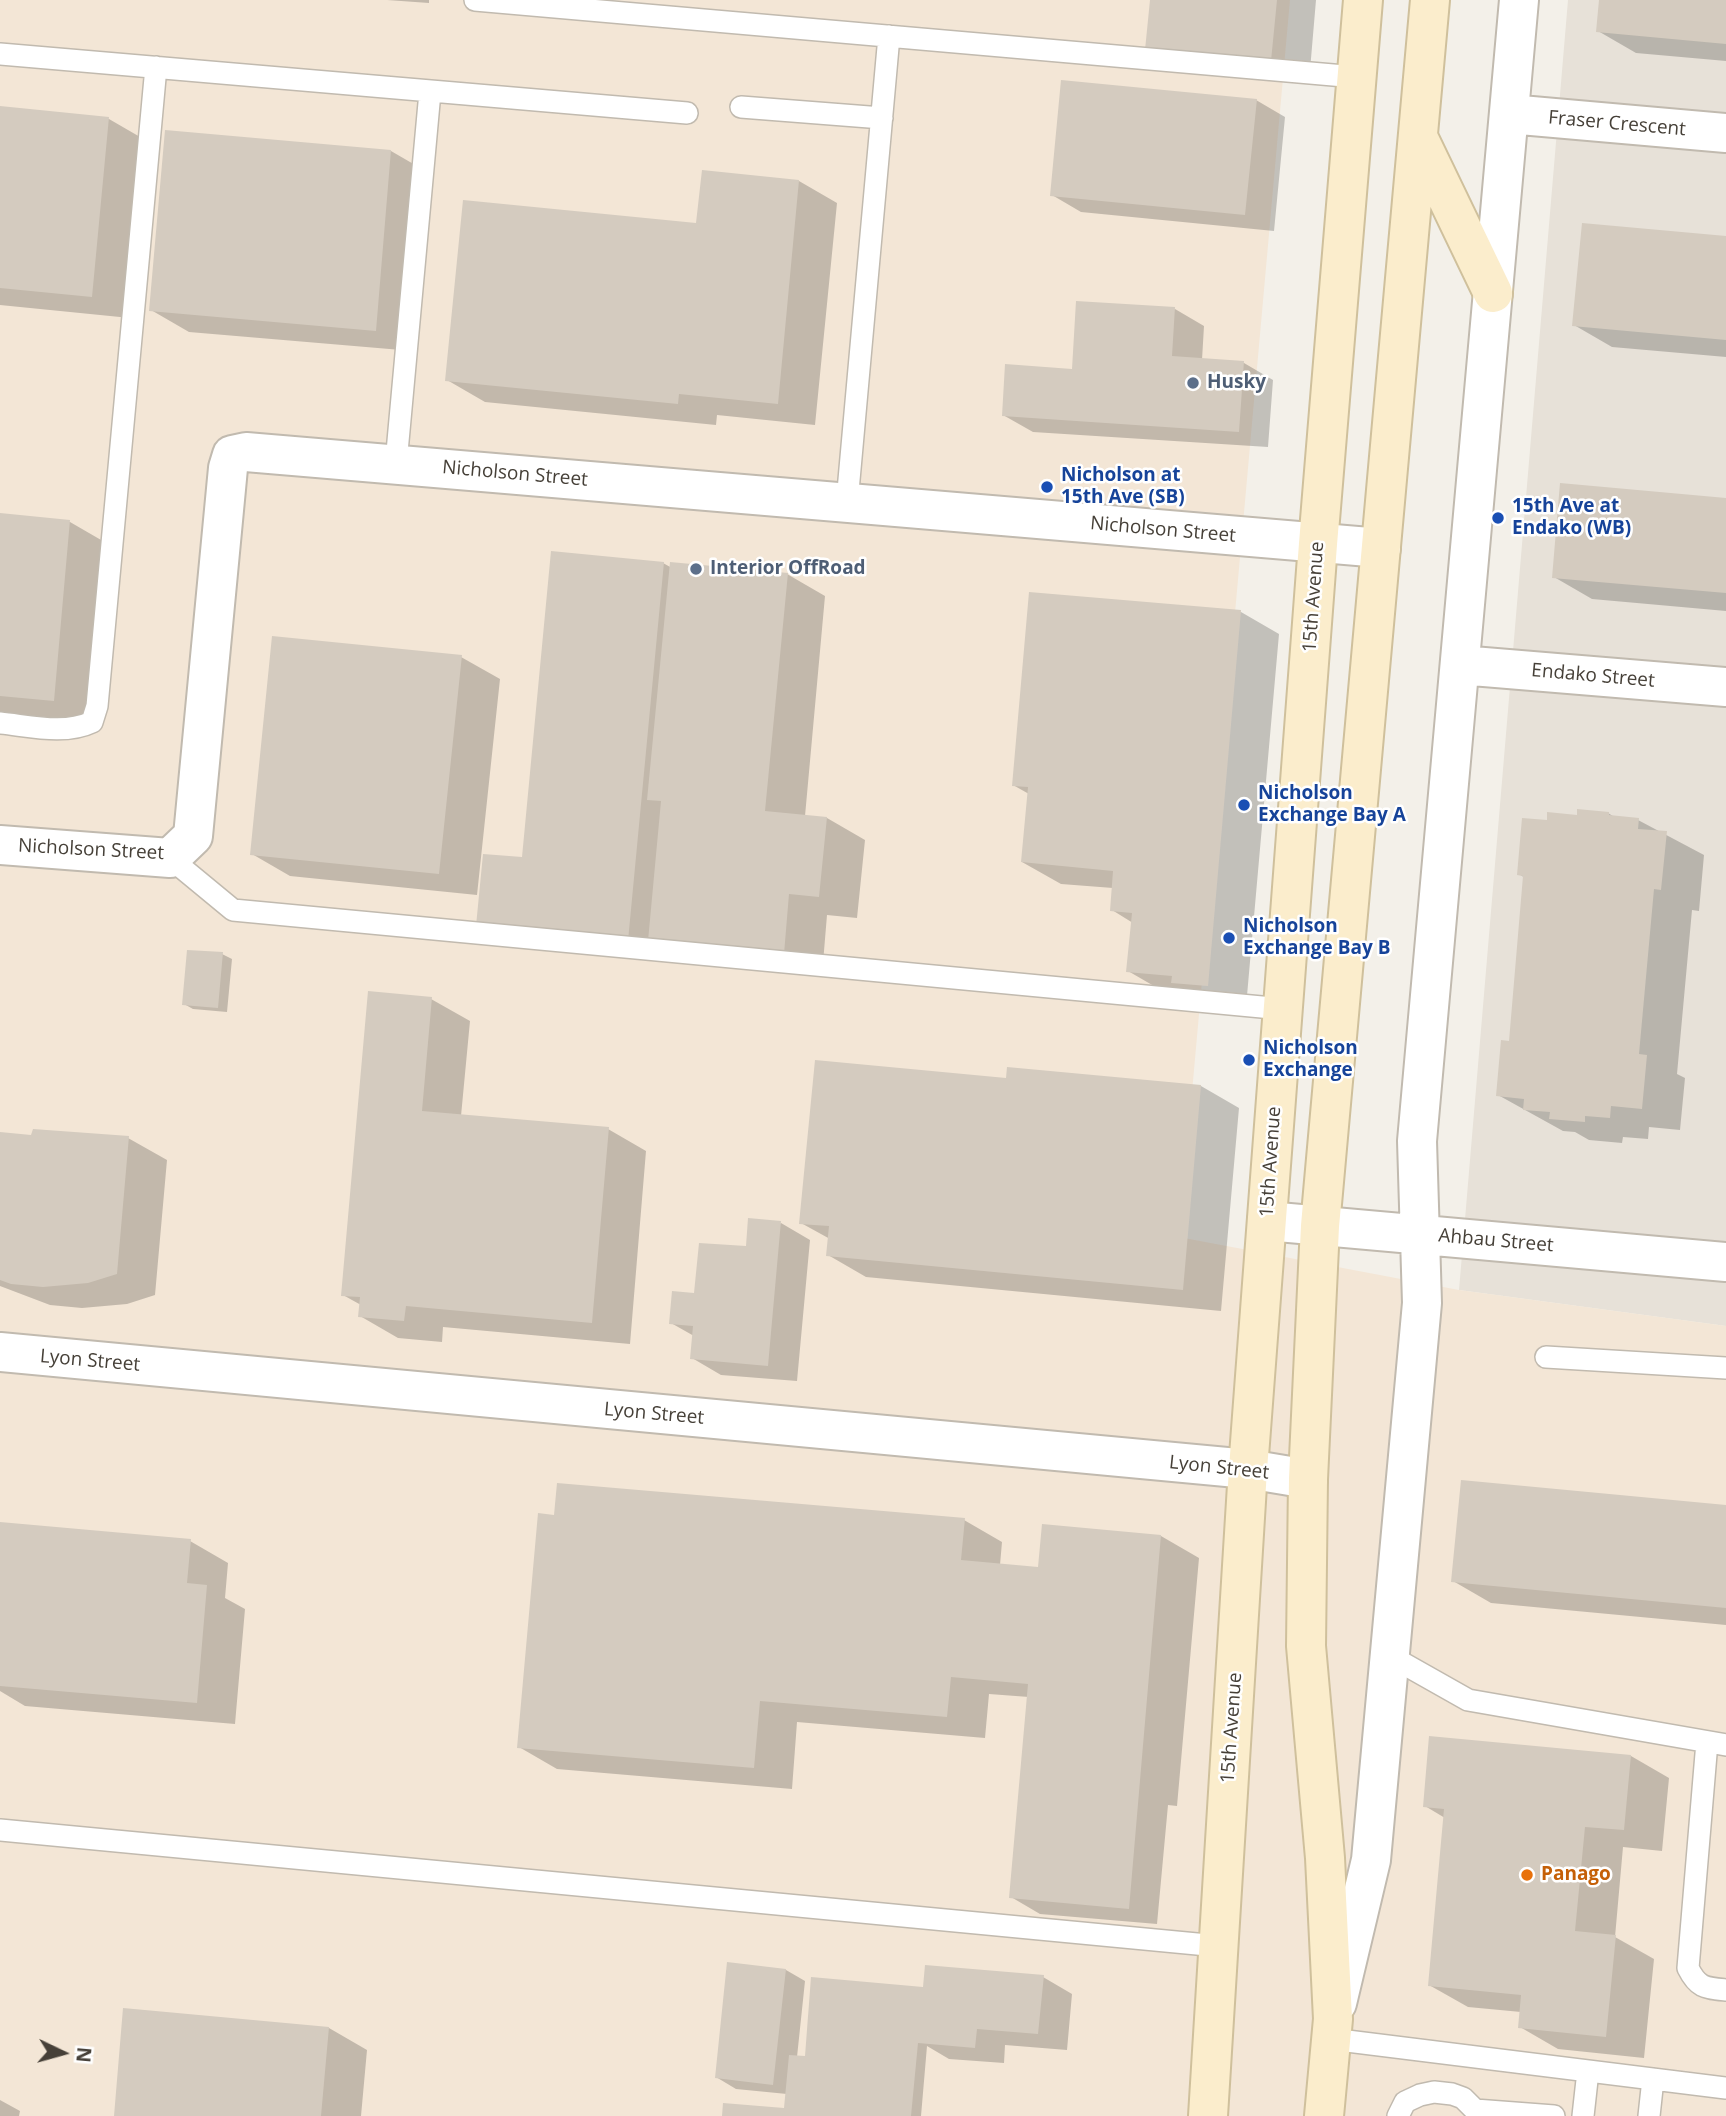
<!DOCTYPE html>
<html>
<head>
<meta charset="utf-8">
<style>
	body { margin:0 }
	#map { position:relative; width:1726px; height:2116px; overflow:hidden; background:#f3f0e9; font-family:"Open Sans",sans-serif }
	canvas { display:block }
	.north { position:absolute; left:28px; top:2018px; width:70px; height:70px; -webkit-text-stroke:5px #fff; paint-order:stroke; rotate:95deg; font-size:19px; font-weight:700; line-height:28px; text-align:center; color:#464038 }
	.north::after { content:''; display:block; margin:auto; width:24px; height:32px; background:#464038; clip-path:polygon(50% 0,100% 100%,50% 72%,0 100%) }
</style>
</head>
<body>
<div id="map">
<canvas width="1726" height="2116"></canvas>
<div class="north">N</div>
</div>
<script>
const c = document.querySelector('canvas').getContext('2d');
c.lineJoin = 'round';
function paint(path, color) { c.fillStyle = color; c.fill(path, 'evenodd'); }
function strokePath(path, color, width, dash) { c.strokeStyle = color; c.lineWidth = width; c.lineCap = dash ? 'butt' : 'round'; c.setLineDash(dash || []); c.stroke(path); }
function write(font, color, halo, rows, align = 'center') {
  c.font = font + ' "Open Sans",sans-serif'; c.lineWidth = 5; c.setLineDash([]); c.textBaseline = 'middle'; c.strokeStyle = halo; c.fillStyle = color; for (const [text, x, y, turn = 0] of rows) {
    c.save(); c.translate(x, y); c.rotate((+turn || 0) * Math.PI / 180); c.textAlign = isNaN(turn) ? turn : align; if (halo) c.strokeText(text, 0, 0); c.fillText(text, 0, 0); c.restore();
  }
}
paint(new Path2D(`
	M1568,0H1726V1326L1459,1290Z`), '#e7e1d8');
paint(new Path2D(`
	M0,0H1290L1179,1237L1459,1290L1726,1326V2116H0Z`), '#f3e6d6');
paint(new Path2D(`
	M387,0H429V3Z
	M1152,0H1316L1309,82Z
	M1600,0H1726V61L1636,53L1598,31Z
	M1256,100L1285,117L1274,231L1081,212L1052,195Z
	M0,108L109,119L147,141L130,318L0,305Z
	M166,132L391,151L429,173L413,351L189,332L151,310Z
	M799,181L837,203L815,425L717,415L716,425L485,402L447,380L698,225Z
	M1726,238V357L1612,347L1574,325Z
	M1175,309L1204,326L1202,360L1244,363L1273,380L1268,447L1033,432L1003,415Z
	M1726,499V611L1592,599L1554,577Z
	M0,515L70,522L108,544L92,721L0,713Z
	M663,563L672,568L787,574L825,596L805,816L827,818L865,840L857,918L827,915L822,975L667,950L666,961L516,947L524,859Z
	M1030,593L1241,612L1279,634L1246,1007L1166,993L1128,971L1133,923L1112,910L1113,888L1061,884L1022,862L1029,794L1013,785Z
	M461,657L500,679L477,895L290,876L252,854Z
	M1608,813L1616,818L1638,820L1704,855L1699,911L1692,910L1677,1074L1685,1078L1680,1130L1649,1127L1648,1139L1623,1137L1622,1143L1589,1140L1575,1132L1563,1131L1498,1095L1510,1043L1525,878L1519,874L1548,822Z
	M222,954L232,959L227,1012L193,1009L184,1004Z
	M431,999L470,1021L461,1116L608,1129L646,1151L630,1344L443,1327L442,1342L398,1338L360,1316L361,1305L343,1295Z
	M1008,1080L1201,1086L1239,1108L1221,1311L866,1277L828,1255L830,1239L801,1223Z
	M0,1134L33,1137L128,1138L167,1160L155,1295L127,1304L82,1308L50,1305L0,1286Z
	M781,1223L810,1240L797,1381L721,1375L692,1358L694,1336L671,1323L696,1295L748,1248Z
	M1726,1507V1625L1491,1603L1453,1581Z
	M964,1520L1002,1542L1000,1565L1040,1569L1161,1536L1199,1558L1177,1806L1168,1805L1157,1924L1040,1914L1011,1897L1029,1697L989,1694L985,1738L797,1722L792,1789L557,1769L519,1747Z
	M190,1541L228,1563L225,1598L245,1609L235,1724L25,1706L0,1691V1545Z
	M1631,1756L1669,1778L1662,1851L1623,1847L1615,1937L1654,1959L1644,2058L1558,2049L1520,2027L1521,2012L1468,2007L1429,1985L1445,1818L1425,1806Z
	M728,1964L786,1970L805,1981L797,2057L807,2058L922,1988L1043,1977L1072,1994L1067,2050L1005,2045L1004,2063L949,2059L927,2046L921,2116H724L786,2110L787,2094L736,2089L716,2077Z
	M329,2028L367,2050L361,2116H115Z
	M0,2100L20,2111L19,2116H0Z`), '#0003');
paint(new Path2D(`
	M1150,0H1277L1271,61L1145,50Z
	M1599,0H1726V44L1596,32Z
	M1061,80L1257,99L1245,215L1050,196Z
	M0,106L109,117L92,297L0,288Z
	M165,130L391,150L376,331L149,311Z
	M702,170L799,180L778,404L679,394L678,404L445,381L463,200L696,223Z
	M1582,223L1726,236V340L1572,326Z
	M1076,301L1175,307L1172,356L1244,361L1239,432L1002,416L1005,364L1072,369Z
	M1560,483L1726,498V593L1552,578Z
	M0,513L70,520L54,701L0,696Z
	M551,551L664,562L628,941L476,926L483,854L522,857Z
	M670,562L788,573L765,811L827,817L819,897L789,894L784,954L648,941L661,801L647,800Z
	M1029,592L1241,610L1208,986L1171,983L1172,976L1126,972L1132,913L1110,911L1113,871L1021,862L1028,787L1012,786Z
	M272,636L462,655L439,874L250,855Z
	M1577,809L1609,812V815L1639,818L1638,829L1667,831L1661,890L1654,889L1639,1054L1647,1055L1642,1109L1611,1106L1610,1118L1585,1116V1122L1549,1119L1550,1112L1523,1110L1524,1099L1496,1096L1501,1040L1509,1041L1523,876L1517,875L1522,818L1547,820V812L1577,815Z
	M187,950L223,952L218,1008L182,1005Z
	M368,991L432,997L422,1111L609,1127L592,1323L406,1306L404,1321L358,1317L360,1297L341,1296Z
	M815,1060L1006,1078L1007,1067L1201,1085L1183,1290L826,1256L829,1226L799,1224Z
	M33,1129L129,1136L117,1274L88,1283L43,1287L11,1284L0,1280V1132L31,1135Z
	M748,1218L781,1221L768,1366L690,1359L693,1326L669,1324L672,1291L694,1293L699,1243L746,1246Z
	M1461,1480L1726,1505V1608L1451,1582Z
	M557,1483L965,1518L961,1560L1038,1567L1042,1524L1161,1535L1129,1909L1009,1898L1028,1684L951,1677L947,1717L760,1701L754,1768L517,1748L538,1513L554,1515Z
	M0,1522L191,1539L187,1583L207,1585L197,1703L0,1686Z
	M1429,1736L1631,1755L1624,1830L1585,1827L1575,1931L1616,1935L1606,2037L1518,2028L1521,1995L1428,1986L1444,1809L1423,1807Z
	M727,1962L786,1969L773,2085L715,2078Z
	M925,1965L1044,1975L1038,2034L977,2029L975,2048L918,2043L911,2116H722L723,2103L784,2108L789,2055L805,2056L811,1977L923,1987Z
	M123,2008L329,2027L321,2116H114Z`), '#d4cbbf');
const lane = new Path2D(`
	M475,0L1356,77
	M0,54L687,113
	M741,107L882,118
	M396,463L430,92
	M847,502L889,36
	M0,723C30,726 65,735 92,722L97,706L156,67
	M170,858L233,910L1283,1009
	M1546,1357L1726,1368
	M1390,1656L1468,1700L1726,1745
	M1707,1742L1688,1968C1698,1988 1705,1988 1726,1990
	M0,1830L1218,1946
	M1331,2039L1726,2088
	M1398,2116L1405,2102L1420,2095L1434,2092L1452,2094L1463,2098L1475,2110L1554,2116
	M1583,2116L1588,2071
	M1649,2116L1653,2079`);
const street = new Path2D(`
	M1509,114L1726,133
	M1460,665L1726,687
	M0,845L170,858L193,836L228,468L232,455L246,452L1381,548
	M1267,1221L1726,1262
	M0,1352L1248,1469L1308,1479
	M1337,2003L1371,1860L1422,1303L1417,1141L1519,0`);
const secondary = new Path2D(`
	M1418,137L1493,293
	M1208,2116L1248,1469L1318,544L1363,0
	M1324,2116L1333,2019L1325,1858L1306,1646L1308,1479L1320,1226L1430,0`);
strokePath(lane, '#c1baaf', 24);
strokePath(street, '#c1baaf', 42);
strokePath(secondary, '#cfc09c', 42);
strokePath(lane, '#fff', 21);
strokePath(street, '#fff', 38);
strokePath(secondary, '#fbedcc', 38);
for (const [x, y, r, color] of [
	[1193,383,7,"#5c6f8a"],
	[1047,487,7,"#1a4fb4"],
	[1498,518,7,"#1a4fb4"],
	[696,569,7,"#5c6f8a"],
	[1244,805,7,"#1a4fb4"],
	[1229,938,7,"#1a4fb4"],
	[1249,1060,7,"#1a4fb4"],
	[1527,1875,7,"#e8710a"]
]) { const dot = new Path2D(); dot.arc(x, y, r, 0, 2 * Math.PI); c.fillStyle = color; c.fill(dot); strokePath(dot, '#fff', 2.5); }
write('19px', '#464038', '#fff', [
	["Fraser Crescent",1617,124,5],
	["Nicholson Street",515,474,5],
	["Nicholson Street",1163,530,5],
	["15th Avenue",1314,597,-86],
	["Endako Street",1593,676,5],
	["Nicholson Street",91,850,3],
	["15th Avenue",1271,1162,-86],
	["Ahbau Street",1496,1241,5],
	["Lyon Street",90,1361,5],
	["Lyon Street",654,1414,5],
	["Lyon Street",1219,1468,6],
	["15th Avenue",1232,1728,-86]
]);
write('bold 19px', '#4e5e75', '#fff', [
	["Husky",1207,383],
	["Interior OffRoad",710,569]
], 'left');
write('bold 19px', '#164399', '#fff', [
	["Nicholson at",1061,476],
	["15th Ave (SB)",1061,498],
	["15th Ave at",1512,507],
	["Endako (WB)",1512,529],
	["Nicholson",1258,794],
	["Exchange Bay A",1258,816],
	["Nicholson",1243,927],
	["Exchange Bay B",1243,949],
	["Nicholson",1263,1049],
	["Exchange",1263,1071]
], 'left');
write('bold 19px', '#c56008', '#fff', [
	["Panago",1541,1875]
], 'left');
</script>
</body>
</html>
